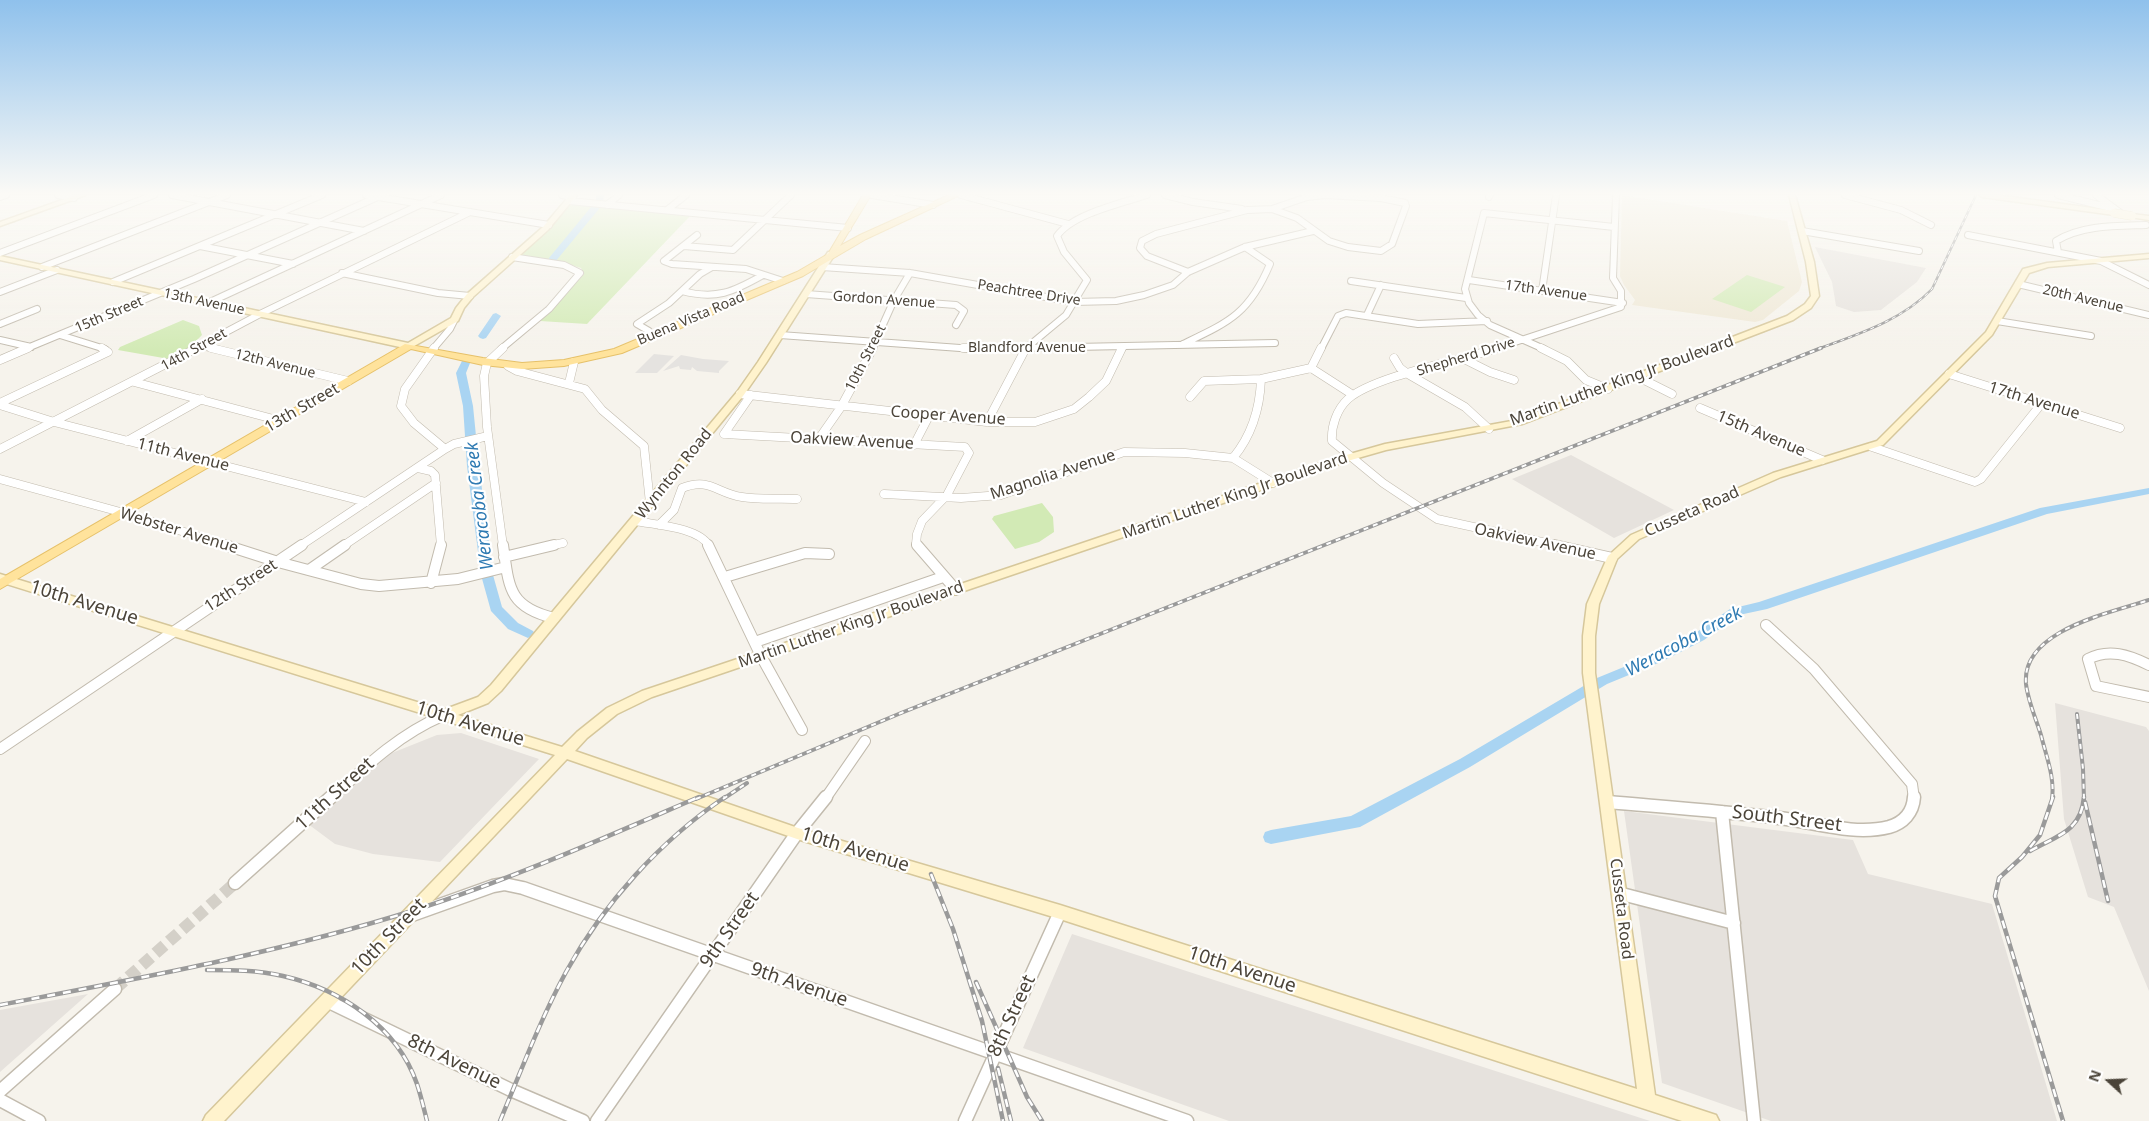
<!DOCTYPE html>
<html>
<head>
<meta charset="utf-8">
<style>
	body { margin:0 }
	#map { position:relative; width:2149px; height:1121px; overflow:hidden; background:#f6f3ec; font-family:"Noto Sans",sans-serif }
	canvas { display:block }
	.north { position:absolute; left:2084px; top:1056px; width:50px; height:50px; -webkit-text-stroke:4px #fff; paint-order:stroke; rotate:290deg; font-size:14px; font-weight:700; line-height:20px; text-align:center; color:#4b4439 }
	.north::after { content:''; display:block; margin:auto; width:18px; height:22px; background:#4b4439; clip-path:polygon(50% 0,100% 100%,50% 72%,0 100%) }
</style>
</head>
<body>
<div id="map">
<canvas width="2149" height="1121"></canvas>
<div class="north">N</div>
</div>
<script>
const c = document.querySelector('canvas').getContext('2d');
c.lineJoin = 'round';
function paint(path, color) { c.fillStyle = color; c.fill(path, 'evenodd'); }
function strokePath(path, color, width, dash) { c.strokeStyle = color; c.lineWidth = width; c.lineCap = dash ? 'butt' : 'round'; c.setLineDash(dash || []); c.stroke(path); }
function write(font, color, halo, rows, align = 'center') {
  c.font = font + ' "Noto Sans",sans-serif'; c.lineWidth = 4.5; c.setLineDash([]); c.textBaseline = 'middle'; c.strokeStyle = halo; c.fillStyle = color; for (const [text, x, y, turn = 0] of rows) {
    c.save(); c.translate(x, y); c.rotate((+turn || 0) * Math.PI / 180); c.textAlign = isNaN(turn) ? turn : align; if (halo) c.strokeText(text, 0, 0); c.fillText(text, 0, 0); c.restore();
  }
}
paint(new Path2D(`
	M1815,247L1926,268L1917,282L1881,310L1854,312L1836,306L1832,282Z
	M1571,455L1674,510L1614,538L1512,479Z
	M2055,703L2146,727L2149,731V991L2114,907L2088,897L2064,819Z
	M461,733L539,759L440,862L373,854L335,844L308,824L382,757L437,735Z
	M1624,811L1853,840L1868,874L1992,904L2057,1121H1771L1662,1083Z
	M1072,934L1650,1121H1229L1023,1048Z
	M88,994L0,1072V1010Z`), '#e6e2dd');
paint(new Path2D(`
	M1622,195L1787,221L1802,282L1799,291L1763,320L1755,322L1632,305L1635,300L1624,285L1620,276Z`), '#efe8d6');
paint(new Path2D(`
	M571,202L693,213L587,324L540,321L584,274L581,268L568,264L516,255L551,227Z
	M1747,275L1785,287L1751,312L1712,299Z
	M183,320L199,326L202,335L191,346L169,359L118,350L120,347Z
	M1042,503L1053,517L1054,532L1039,542L1015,549L992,519L994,516Z`), '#d2eab5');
paint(new Path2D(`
	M654,354L674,356L657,373H635Z
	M681,355L703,359L729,361L719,371V373L697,371L692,367L691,370L680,369L679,366L663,371Z`), '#e5e3e0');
paint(new Path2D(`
	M596,195H604L603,204L555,262H549V258L596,201Z
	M496,313L501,316L486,338L483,339L480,338L478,336L493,314Z
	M465,360L470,363L466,373L473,406L479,466L493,575L502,607L518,623L533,631L535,634L528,638L508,629L491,611L481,575L467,466L463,406L456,373L462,361Z
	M2149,488V494L2047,514L1767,609L1739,615L1704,640L1663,661L1607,684L1470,767L1360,827L1271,844L1265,842L1263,837L1265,832L1271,830L1351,816L1460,759L1597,678L1653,655L1694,634L1730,609L1759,602L2040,508Z`), '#a9d4f2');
strokePath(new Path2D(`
	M115,989L235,883`), '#d4d0c8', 12, [12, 6]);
const streetFar3 = new Path2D(`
	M58,195L74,198
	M172,195L364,231
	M366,195L549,225
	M562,195L573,197
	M872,195L933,205
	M961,195L1068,224
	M1165,195L1193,202L1242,209
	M1325,195L1381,198L1405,203L1406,206L1392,244L1381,251L1348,247L1329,241L1297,218L1272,209L1307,197Z
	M1845,195L1901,210L1931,225
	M2058,195L2111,208
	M2096,195L2122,214
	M0,197L6,195
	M1489,197L1490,195
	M569,201L848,228
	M607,205L619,195
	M667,210L686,195
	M1802,231L1919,251
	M697,235L664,261L672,264L746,269L783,281
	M1968,235L2101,261L2149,285
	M200,246L293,264
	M684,246L733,250L791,195
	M2058,252L2056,241C2082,225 2116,226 2146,225
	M0,253L154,195
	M42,267L227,195
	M822,267L910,273L1074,302L1116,301L1144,295L1173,285L1188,272L1245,247L1313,231
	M1188,272L1147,256L1140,248L1142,241L1156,234L1247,210L1272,209
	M342,273L438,293L470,296
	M1469,280L1623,303
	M1351,281L1466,298
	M113,282L322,195
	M2018,284L2149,315
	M682,291C716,300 733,292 763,275
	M1542,291L1556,195
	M0,292L57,270
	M806,294L956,305L964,311L956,325
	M208,303L441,195
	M1367,315L1381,285
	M1997,321L2091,336
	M0,324L37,309
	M60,335L105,349
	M780,335L974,349L1275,343
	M650,337L649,331L637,324L669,303L700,274L712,267
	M0,340L31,347
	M1183,344C1229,322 1249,314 1270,264L1245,247
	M202,346L217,349
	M25,349L194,279L382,195
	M194,349L260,314L470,212
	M433,349L450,329L455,319
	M501,349L549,309L580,273L564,265L512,257
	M872,349L894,300L910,273
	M1025,349L1066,315L1087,280L1064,252L1057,236C1072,214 1122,203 1147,195
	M1122,349L1123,347
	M1321,349L1338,316L1346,313L1418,324L1487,321
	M1494,349L1621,307V291L1613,278L1616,195
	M1544,349L1490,325L1478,315L1469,303L1465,289L1484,213L1614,227`);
const streetFar2 = new Path2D(`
	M211,348L348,381
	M434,348L405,389L401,406L414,423L445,449
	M503,348L487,363L484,376L487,427L503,546
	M963,348H1013
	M1321,348L1311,368L1353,395
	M1498,348C1462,360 1374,376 1348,399C1337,409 1331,426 1332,441L1383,483L1437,519L1560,546
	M1541,348L1567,361L1586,380L1608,389
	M1394,358L1400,368L1408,374L1465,407L1489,429
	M1464,359L1490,372L1514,380
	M0,360L28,348
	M508,366L517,371L585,389L602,410L644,446L650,503
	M1949,374L2120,428
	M1638,377L1672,394
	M134,382L281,421
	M569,383L574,362
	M740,394L987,422H1035L1074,409L1089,397L1106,381L1122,348
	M1190,397L1204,381L1261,379L1311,368
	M0,403L108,352L102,348
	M0,405L54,422L366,502
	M1700,408L1822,460
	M987,422L1026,348
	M724,434L965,447L969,453L947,495L922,521L917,534L916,544L918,546
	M724,434L751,395
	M818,440L841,407L873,348
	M127,441L202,399
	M914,445L929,416
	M1872,447L1975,482L1981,479L2042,403
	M0,449L197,348
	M1233,458C1252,435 1260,409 1261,379
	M418,468L431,471L435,475L441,546
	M0,479L124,513L229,546
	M884,494L961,498L1001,495L1124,452L1185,453L1233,458L1273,483
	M636,521C655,525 699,527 709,546
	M659,525L674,510L682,488C710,477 716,493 742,497C760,500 779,498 797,499
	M300,546L445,449L454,444L488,436
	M343,546L436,483
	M549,546L563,543`);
const streetFar1 = new Path2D(`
	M225,545L278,562L361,584L379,586L458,579L506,567
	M503,545C509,587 508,607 554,618
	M708,545L761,656L802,730
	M917,545L956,590
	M1554,545L1612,558
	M504,557L554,545
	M309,570L345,545
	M725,577L805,553L829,554
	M431,583L441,545
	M1766,625L1814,669L1912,784L1914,799
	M755,642L943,577
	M2149,665C2129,655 2109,648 2088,659L2096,686L2149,697
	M0,749L302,545
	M330,799C365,767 398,735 442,716
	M825,799L865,741`);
const street = new Path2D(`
	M1608,802C1665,807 1722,811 1779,818C1814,822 1854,836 1889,827C1903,823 1913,813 1914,797
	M1722,812L1754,1121
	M235,883L331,797
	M1618,893L1734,923
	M412,915L493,886L504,884L523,888L1187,1121
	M327,1001L513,1091L583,1121
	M0,1091L115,989
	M0,1100L39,1121
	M597,1121L797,833L826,797
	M965,1121L1060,912`);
const secondary = new Path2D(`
	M76,195H86L0,226V222Z
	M570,195H577L548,230L473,297L464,308L458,321L409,349L0,260V256L408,343L451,318L456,308L467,294L543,227Z
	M1789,195H1795L1814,262L1819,296L1811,308L1793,320L1522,424L1386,450L1344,462L652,697L617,714L587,738L575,751L798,828L1060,905L1637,1089L1583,673V636L1587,604L1608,556L1631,535L1773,473L1877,441L1986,332L2023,269L2047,263L2149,254V258L2048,267L2029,273L1992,335L1883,445L1781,477L1639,539L1617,559L1599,604L1595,636V673L1655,1095L1716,1115L1719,1121H1682L1060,919L797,839L567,759L224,1121H203L206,1115L555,755L0,582V574L443,710L478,697L491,685L737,392L758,362L828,252H834L835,254L766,363L743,396L501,691L488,703L458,715L562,747L577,732L607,708L642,691L1336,458L1385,444L1517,420L1787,316L1805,304L1811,296L1806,262Z
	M1979,195H1997L2114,211L2117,213L2114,215L1982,197Z
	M2132,214L2149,216V220L2130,217L2128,216Z`);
const primary = new Path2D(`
	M863,195H871L840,246L860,235L949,195H960L866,239L803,276L622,353L564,366L522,369L483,365L411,349L0,589V579L405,344L483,358L522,363L564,360L614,349L797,272L828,254Z`);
strokePath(streetFar3, '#c2bbae', 8);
strokePath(streetFar2, '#c2bbae', 9);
strokePath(streetFar1, '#c2bbae', 12);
strokePath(street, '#c2bbae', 15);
strokePath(secondary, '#d6c79b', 3);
strokePath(primary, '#e6c16a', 2);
strokePath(streetFar3, '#fff', 6);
strokePath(streetFar2, '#fff', 8);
strokePath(streetFar1, '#fff', 10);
strokePath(street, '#fff', 12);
paint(secondary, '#fff3cd');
paint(primary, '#ffe39c');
const railFar2 = new Path2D(`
	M1818,349C1858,334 1901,321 1932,289L1976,195`);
const railFar1 = new Path2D(`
	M2077,714L2083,769L2084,799
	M696,799L901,713L1821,348
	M723,799L747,783
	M2052,799C2055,777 2046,756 2041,735C2036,719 2028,701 2026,684C2021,630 2111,613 2149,600`);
const rail = new Path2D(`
	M2053,797L2040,835L2022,857L1999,878L1995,896L2063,1121
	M2085,802L2108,901
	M2030,851C2056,836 2081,832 2084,797
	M931,874L953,929L982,1021L1003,1121
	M207,970C232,970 258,970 283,976C340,989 397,1026 417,1084C421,1096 424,1109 427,1121
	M976,982L1027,1097L1042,1121
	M0,1005C140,978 279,953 415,910C512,879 606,837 699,797
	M998,1068L1011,1121
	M500,1121C521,1071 540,1020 566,972C604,903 660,841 725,797`);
strokePath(railFar2, '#9a9a9a', 2.5);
strokePath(railFar1, '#9a9a9a', 4);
strokePath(rail, '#9a9a9a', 4.5);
strokePath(railFar2, '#fff', 1, [4]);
strokePath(railFar1, '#fff', 2, [5]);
strokePath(rail, '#fff', 2.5, [8]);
const secondaryBridge = new Path2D(`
	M2114,213L2132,216`);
strokePath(secondaryBridge, '#d6c79b', 9, []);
strokePath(secondaryBridge, '#fff3cd', 8);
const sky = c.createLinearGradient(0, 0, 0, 352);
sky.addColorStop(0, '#8fc1ec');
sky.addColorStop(0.55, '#fbfaf6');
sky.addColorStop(1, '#fbfaf600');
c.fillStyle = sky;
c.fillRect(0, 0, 2149, 352);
write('14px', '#4b4439', '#fff', [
	["17th Avenue",1546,291,8],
	["Peachtree Drive",1029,293,9],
	["20th Avenue",2083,299,13],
	["Gordon Avenue",884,300,4],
	["13th Avenue",204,302,12],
	["15th Street",109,315,-23],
	["Buena Vista Road",691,319,-23],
	["Blandford Avenue",1027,348],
	["14th Street",194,350,-29],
	["Shepherd Drive",1466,357,-17],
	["10th Street",866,358,-63],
	["12th Avenue",275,364,14]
]);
write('16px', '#4b4439', '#fff', [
	["Martin Luther King Jr Boulevard",1622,381,-20],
	["17th Avenue",2034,401,17],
	["13th Street",302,408,-30],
	["Cooper Avenue",948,416,4],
	["15th Avenue",1761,434,23],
	["Oakview Avenue",852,441,3],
	["11th Avenue",183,455,14],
	["Wynnton Road",674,474,-51],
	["Magnolia Avenue",1053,475,-18],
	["Martin Luther King Jr Boulevard",1235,496,-19],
	["Cusseta Road",1692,512,-24],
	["Webster Avenue",179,531,17],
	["Oakview Avenue",1535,542,12],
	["12th Street",241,586,-33],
	["Martin Luther King Jr Boulevard",851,625,-19],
	["Cusseta Road",1621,909,83]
]);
write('italic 18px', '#2e7ab2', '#fff', [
	["Weracoba Creek",480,506,-97],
	["Weracoba Creek",1684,642,-28]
]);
write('19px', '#4b4439', '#fff', [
	["10th Avenue",84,603,17],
	["10th Avenue",470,724,17],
	["11th Street",335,794,-42],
	["South Street",1787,819,7],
	["10th Avenue",855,850,17],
	["9th Street",730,930,-55],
	["10th Street",389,937,-46],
	["10th Avenue",1242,970,18],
	["9th Avenue",799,985,19],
	["8th Street",1012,1016,-65],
	["8th Avenue",454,1062,26]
]);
</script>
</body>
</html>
